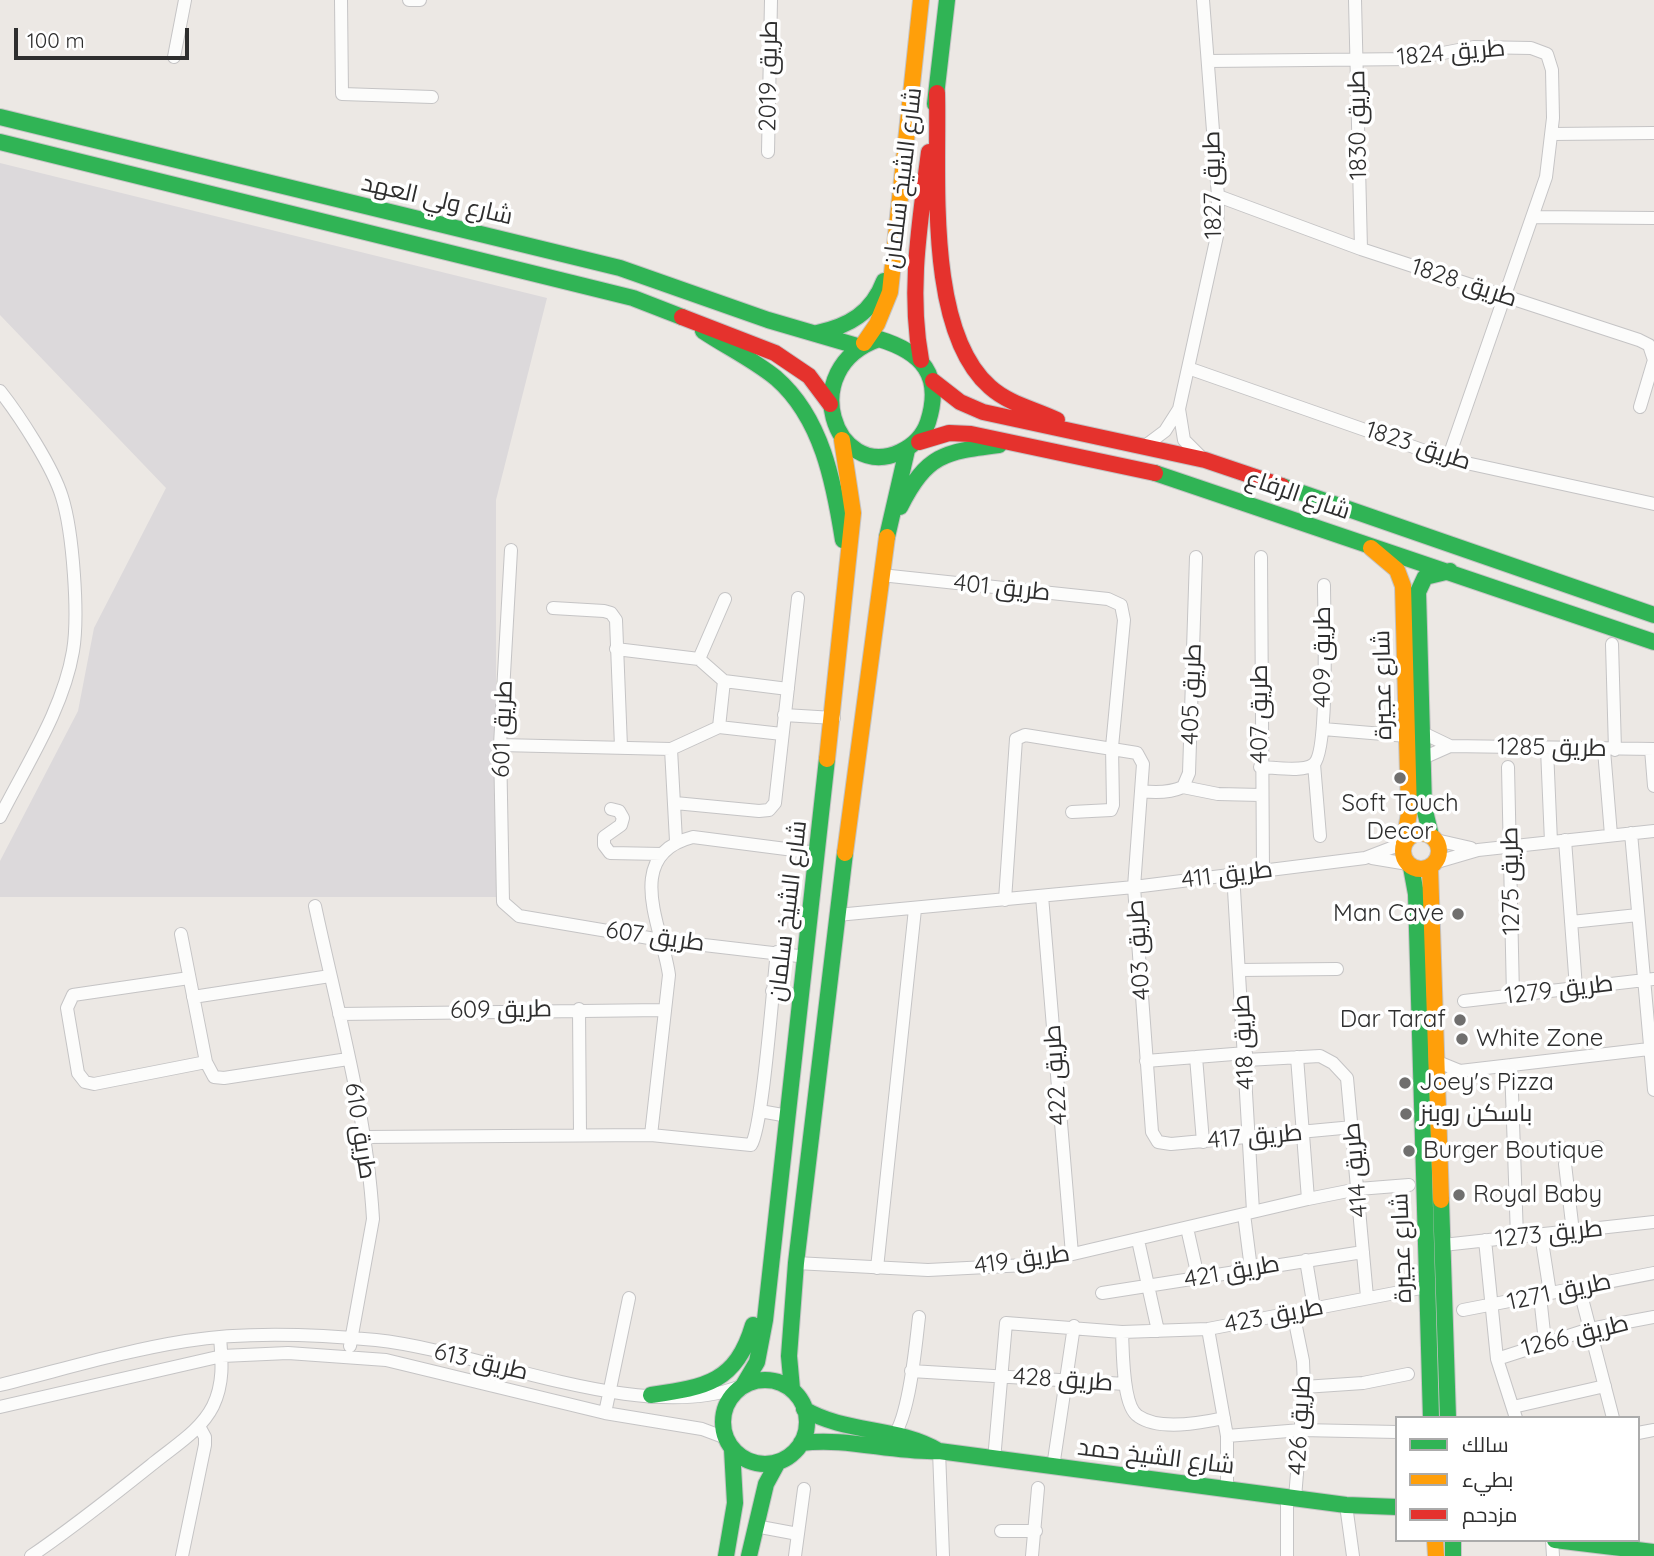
<!DOCTYPE html>
<html>
<head>
<meta charset="utf-8">
<style>
	body { margin:0 }
	#map { position:relative; width:1654px; height:1556px; overflow:hidden; background:#ece8e4; font-family:Quicksand,Cairo,sans-serif }
	canvas { display:block }
	.legend { position:absolute; left:1395px; top:1416px; width:245px; height:126px; box-sizing:border-box; background:#fff; border:2px solid #ababab; margin:0; padding:9px 12px; list-style:none; font-size:21px; color:#2e2e2e }
	.legend li { display:flex; align-items:center; gap:14px; height:35px }
	.legend b { width:35px; border:2px solid #ababab }
	.scale { position:absolute; left:14px; top:28px; width:175px; height:32px; box-sizing:border-box; border:4px solid #2e2e2e; border-top:0; padding-left:9px; font-size:21px; line-height:24px; white-space:nowrap; color:#2e2e2e; -webkit-text-stroke:5px #fff; paint-order:stroke }
</style>
</head>
<body>
<div id="map">
<canvas width="1654" height="1556"></canvas>
<ul class="legend">
<li><b style="height:9px;background:#30b455"></b>سالك</li>
<li><b style="height:9px;background:#ff9f0a"></b>بطيء</li>
<li><b style="height:9px;background:#e5322d"></b>مزدحم</li>
</ul>
<div class="scale">100 m</div>
</div>
<script>
const c = document.querySelector('canvas').getContext('2d');
c.lineJoin = 'round';
function paint(path, color) { c.fillStyle = color; c.fill(path, 'evenodd'); }
function strokePath(path, color, width, dash) { c.strokeStyle = color; c.lineWidth = width; c.lineCap = dash ? 'butt' : 'round'; c.setLineDash(dash || []); c.stroke(path); }
function write(font, color, halo, rows, align = 'center') {
  c.font = font + ' Quicksand,Cairo,sans-serif'; c.lineWidth = 7; c.setLineDash([]); c.textBaseline = 'middle'; c.strokeStyle = halo; c.fillStyle = color; for (const [text, x, y, turn = 0] of rows) {
    c.save(); c.translate(x, y); c.rotate((+turn || 0) * Math.PI / 180); c.textAlign = isNaN(turn) ? turn : align; if (halo) c.strokeText(text, 0, 0); c.fillText(text, 0, 0); c.restore();
  }
}
paint(new Path2D(`
	M0,163L547,298L496,500V897H0V861L78,711L94,628L166,488L0,315Z`), '#dcd9db');
const street = new Path2D(`
	M341,0L342,94L432,97
	M409,0H420
	M1355,0L1361,249
	M174,57L185,0
	M1208,61L1412,59L1474,47L1531,48L1547,54L1552,70L1553,118L1546,177L1448,459
	M1552,134L1654,133
	M768,152L771,0
	M1218,196L1361,249L1639,340L1649,345L1654,360L1640,407
	M1533,217L1654,218
	M1188,368L1448,459L1654,504
	M0,391C19,415 53,467 62,497C73,532 79,615 73,651C63,710 26,765 0,817
	M1179,409L1217,236L1218,196L1203,0
	M1145,446L1165,431L1179,409L1184,440L1202,458
	M511,550L500,745L503,902L519,916L661,940L807,957
	M1261,557L1263,871
	M881,575L1108,599L1121,605L1124,620L1112,747L1113,805L1111,810L1072,812
	M553,608L604,611L611,613L616,620L621,747
	M1612,644L1615,750
	M616,649L699,659L724,681L719,727
	M699,659L725,599
	M724,681L788,689
	M784,715L834,718
	M1323,729L1407,736
	M1423,733L1450,746L1654,749
	M500,745L671,749L719,727L782,734
	M671,749L676,841
	M1547,749L1551,842
	M1651,749L1654,786
	M1604,750L1611,835
	M1423,758L1450,746
	M1314,764L1320,836
	M1260,767C1273,767 1304,773 1314,764C1329,750 1324,612 1324,585
	M1508,767L1513,996
	M1183,787L1218,794L1261,795
	M1141,791C1156,793 1169,793 1183,787L1189,773L1196,557
	M675,803L759,811L769,810L775,803L798,598
	M611,809L619,811L623,818L621,825L604,837V845L610,853L662,854
	M1631,833L1654,1090
	M1436,840L1471,848
	M1565,840L1576,988
	M1372,858L1408,864
	M1437,862L1478,850L1654,831
	M1233,873L1253,1211
	M1042,896L1072,1254
	M1005,900L1016,739L1025,735L1137,753L1143,764L1134,887L1152,1132L1158,1142L1171,1144L1353,1127
	M315,906C337,1009 367,1114 373,1219L350,1346
	M837,915L1134,887L1365,858L1404,843
	M1571,922L1638,915
	M181,934L206,1062L214,1077L224,1078L348,1059
	M1240,970L1337,969
	M189,978L73,995L67,1008L78,1073L85,1082L94,1084L206,1062
	M772,991L801,996
	M193,997L330,976
	M1464,1001L1654,979
	M579,1009L580,1134
	M339,1014L663,1010
	M1196,1057L1203,1142
	M1297,1057L1308,1199
	M1246,1060L1320,1056L1333,1063L1347,1078L1367,1297
	M1146,1061L1246,1053
	M1438,1062L1460,1071L1649,1049
	M1511,1065L1517,1237
	M1438,1086L1460,1071
	M760,1111L788,1116
	M651,1135L669,975C663,929 621,855 693,837L817,853
	M364,1137L651,1135L751,1145C763,1128 773,983 777,952
	M1244,1214L1251,1269
	M1187,1228L1198,1277
	M1573,1232L1565,1164L1573,1153L1598,1147
	M1541,1235L1550,1293
	M1138,1240L1158,1331
	M1485,1240L1497,1359L1516,1418
	M1443,1245L1654,1222
	M1306,1260L1314,1308
	M796,1263L928,1270L1026,1265L1308,1199L1358,1189L1409,1185
	M877,1268L915,909
	M1579,1287L1613,1418
	M1102,1293L1363,1252
	M1540,1296L1545,1342
	M1463,1310L1654,1273
	M1293,1312L1303,1361L1304,1387L1295,1498
	M1208,1329L1227,1436V1489
	M1122,1332C1123,1350 1122,1406 1138,1416C1159,1431 1201,1423 1224,1418
	M1497,1359L1590,1329L1654,1317
	M911,1371L1125,1384
	M0,1385C61,1370 123,1351 186,1341C247,1331 314,1334 376,1340C481,1351 639,1424 739,1387
	M1304,1387L1363,1383L1408,1374
	M0,1407L222,1356L288,1353L386,1360L605,1413L702,1429L726,1438
	M1513,1407L1605,1386
	M605,1413L629,1298
	M1638,1433L1654,1430
	M1227,1436L1301,1430L1397,1432
	M889,1440C909,1428 916,1341 919,1317
	M939,1451L943,1556
	M994,1460L1006,1323L1122,1332L1208,1329L1426,1287
	M1053,1467L1074,1326
	M1346,1505L1353,1556
	M755,1526L798,1534
	M1001,1531H1036
	M1552,1540L1553,1556
	M1631,1540L1632,1541
	M31,1556C74,1527 115,1494 155,1462C176,1445 201,1430 213,1406C224,1383 222,1361 220,1337
	M182,1556L205,1445V1437L199,1426
	M795,1556L804,1489
	M1032,1556L1038,1488
	M1287,1556V1497`);
const fast = new Path2D(`
	M935,104L947,0
	M0,117L620,268L768,320L857,346
	M0,142L633,298L682,317
	M703,331C727,347 754,360 776,378C822,418 834,483 843,540
	M817,333C849,326 872,313 884,281
	M879,339C922,352 943,375 928,422C923,437 913,446 900,452C835,482 795,368 879,339Z
	M1155,473L1654,642
	M1282,486L1654,615
	M900,507C927,454 944,452 999,445
	M887,537L907,450
	M1431,836L1424,807L1418,592L1425,577L1450,571
	M1411,867L1416,894L1431,1418
	M1441,1200L1448,1418
	M723 1422a42 42 0 1 1 84 0a42 42 0 1 1-84 0Z
	M744,1384L757,1362L765,1320L827,759
	M792,1389L789,1356L796,1263L845,853
	M651,1395C705,1387 736,1383 753,1325
	M804,1409C846,1434 897,1426 939,1451
	M801,1443C848,1437 892,1453 939,1451L1346,1505L1397,1507
	M1453,1540V1556
	M1555,1540L1654,1552
	M726,1556L735,1503L732,1449
	M749,1556L766,1484L778,1462`);
const slow = new Path2D(`
	M864,343L877,324L890,292L921,0
	M1371,548L1397,570L1403,586L1409,813L1404,843
	M827,759L853,513L842,440
	M1403 851a18 18 0 1 1 36 0a18 18 0 1 1-36 0Z
	M845,853L887,537
	M1430,868L1441,1200
	M1435,1540L1436,1556`);
const jam = new Path2D(`
	M937,93C939,174 925,330 990,387C1009,404 1034,409 1057,420
	M682,317L775,353L809,376L830,404
	M921,360C908,290 920,222 929,152
	M933,381L960,402L983,412L1205,460L1282,486
	M919,442L949,433L971,434L1155,473`);
strokePath(street, '#c5c4c5', 14);
strokePath(fast, '#c5c4c5', 18);
strokePath(slow, '#c5c4c5', 18);
strokePath(jam, '#c5c4c5', 18);
strokePath(street, '#fcfcfb', 12);
strokePath(fast, '#30b455', 16);
strokePath(slow, '#ff9f0a', 16);
strokePath(jam, '#e5322d', 16);
for (const [x, y, r, color] of [
	[1400,778,7,"#706f6e"],
	[1458,914,7,"#706f6e"],
	[1460,1020,7,"#706f6e"],
	[1462,1039,7,"#706f6e"],
	[1405,1083,7,"#706f6e"],
	[1406,1114,7,"#706f6e"],
	[1409,1151,7,"#706f6e"],
	[1459,1195,7,"#706f6e"]
]) { const dot = new Path2D(); dot.arc(x, y, r, 0, 2 * Math.PI); c.fillStyle = color; c.fill(dot); strokePath(dot, '#fff', 2.5); }
write('24px', '#2e2e2e', '#fff', [
	["طريق 1824",1451,53,-5],
	["طريق 2019",769,76,-89],
	["طريق 1830",1358,125,-91],
	["شارع الشيخ سلمان",903,178,-83],
	["طريق 1827",1213,185,-91],
	["شارع ولي العهد",437,200,13],
	["طريق 1828",1464,283,18],
	["طريق 1823",1418,446,18],
	["شارع الرفاع",1298,495,19],
	["طريق 401",1002,588,6],
	["طريق 409",1323,657,-90],
	["شارع عجيرة",1383,685,-91],
	["طريق 405",1192,694,-88],
	["طريق 407",1260,714,-90],
	["طريق 601",503,729,-88],
	["طريق 1285",1552,748,1],
	["طريق 411",1227,875,-7],
	["طريق 1275",1511,881,-91],
	["شارع الشيخ سلمان",788,911,-83],
	["طريق 607",655,937,8],
	["طريق 403",1139,950,-94],
	["طريق 1279",1559,990,-7],
	["طريق 609",501,1010,-1],
	["طريق 418",1244,1042,-93],
	["طريق 422",1056,1075,-94],
	["طريق 610",360,1131,81],
	["طريق 417",1255,1137,-5],
	["طريق 414",1356,1170,-95],
	["طريق 1273",1549,1234,-6],
	["شارع عجيرة",1402,1248,-92],
	["طريق 419",1022,1260,-8],
	["طريق 421",1232,1272,-10],
	["طريق 1271",1559,1292,-12],
	["طريق 423",1274,1316,-11],
	["طريق 1266",1575,1336,-14],
	["طريق 613",481,1362,13],
	["طريق 428",1063,1380,4],
	["طريق 426",1300,1425,-87],
	["شارع الشيخ حمد",1156,1457,7]
]);
write('24px', '#2e2e2e', '#fff', [
	["Soft Touch",1400,804,"center"],
	["Decor",1400,832,"center"],
	["Man Cave",1444,914,"right"],
	["Dar Taraf",1446,1020,"right"],
	["White Zone",1476,1039],
	["Joey's Pizza",1419,1083],
	["باسكن روبنز",1420,1114],
	["Burger Boutique",1423,1151],
	["Royal Baby",1473,1195]
], 'left');
</script>
</body>
</html>
